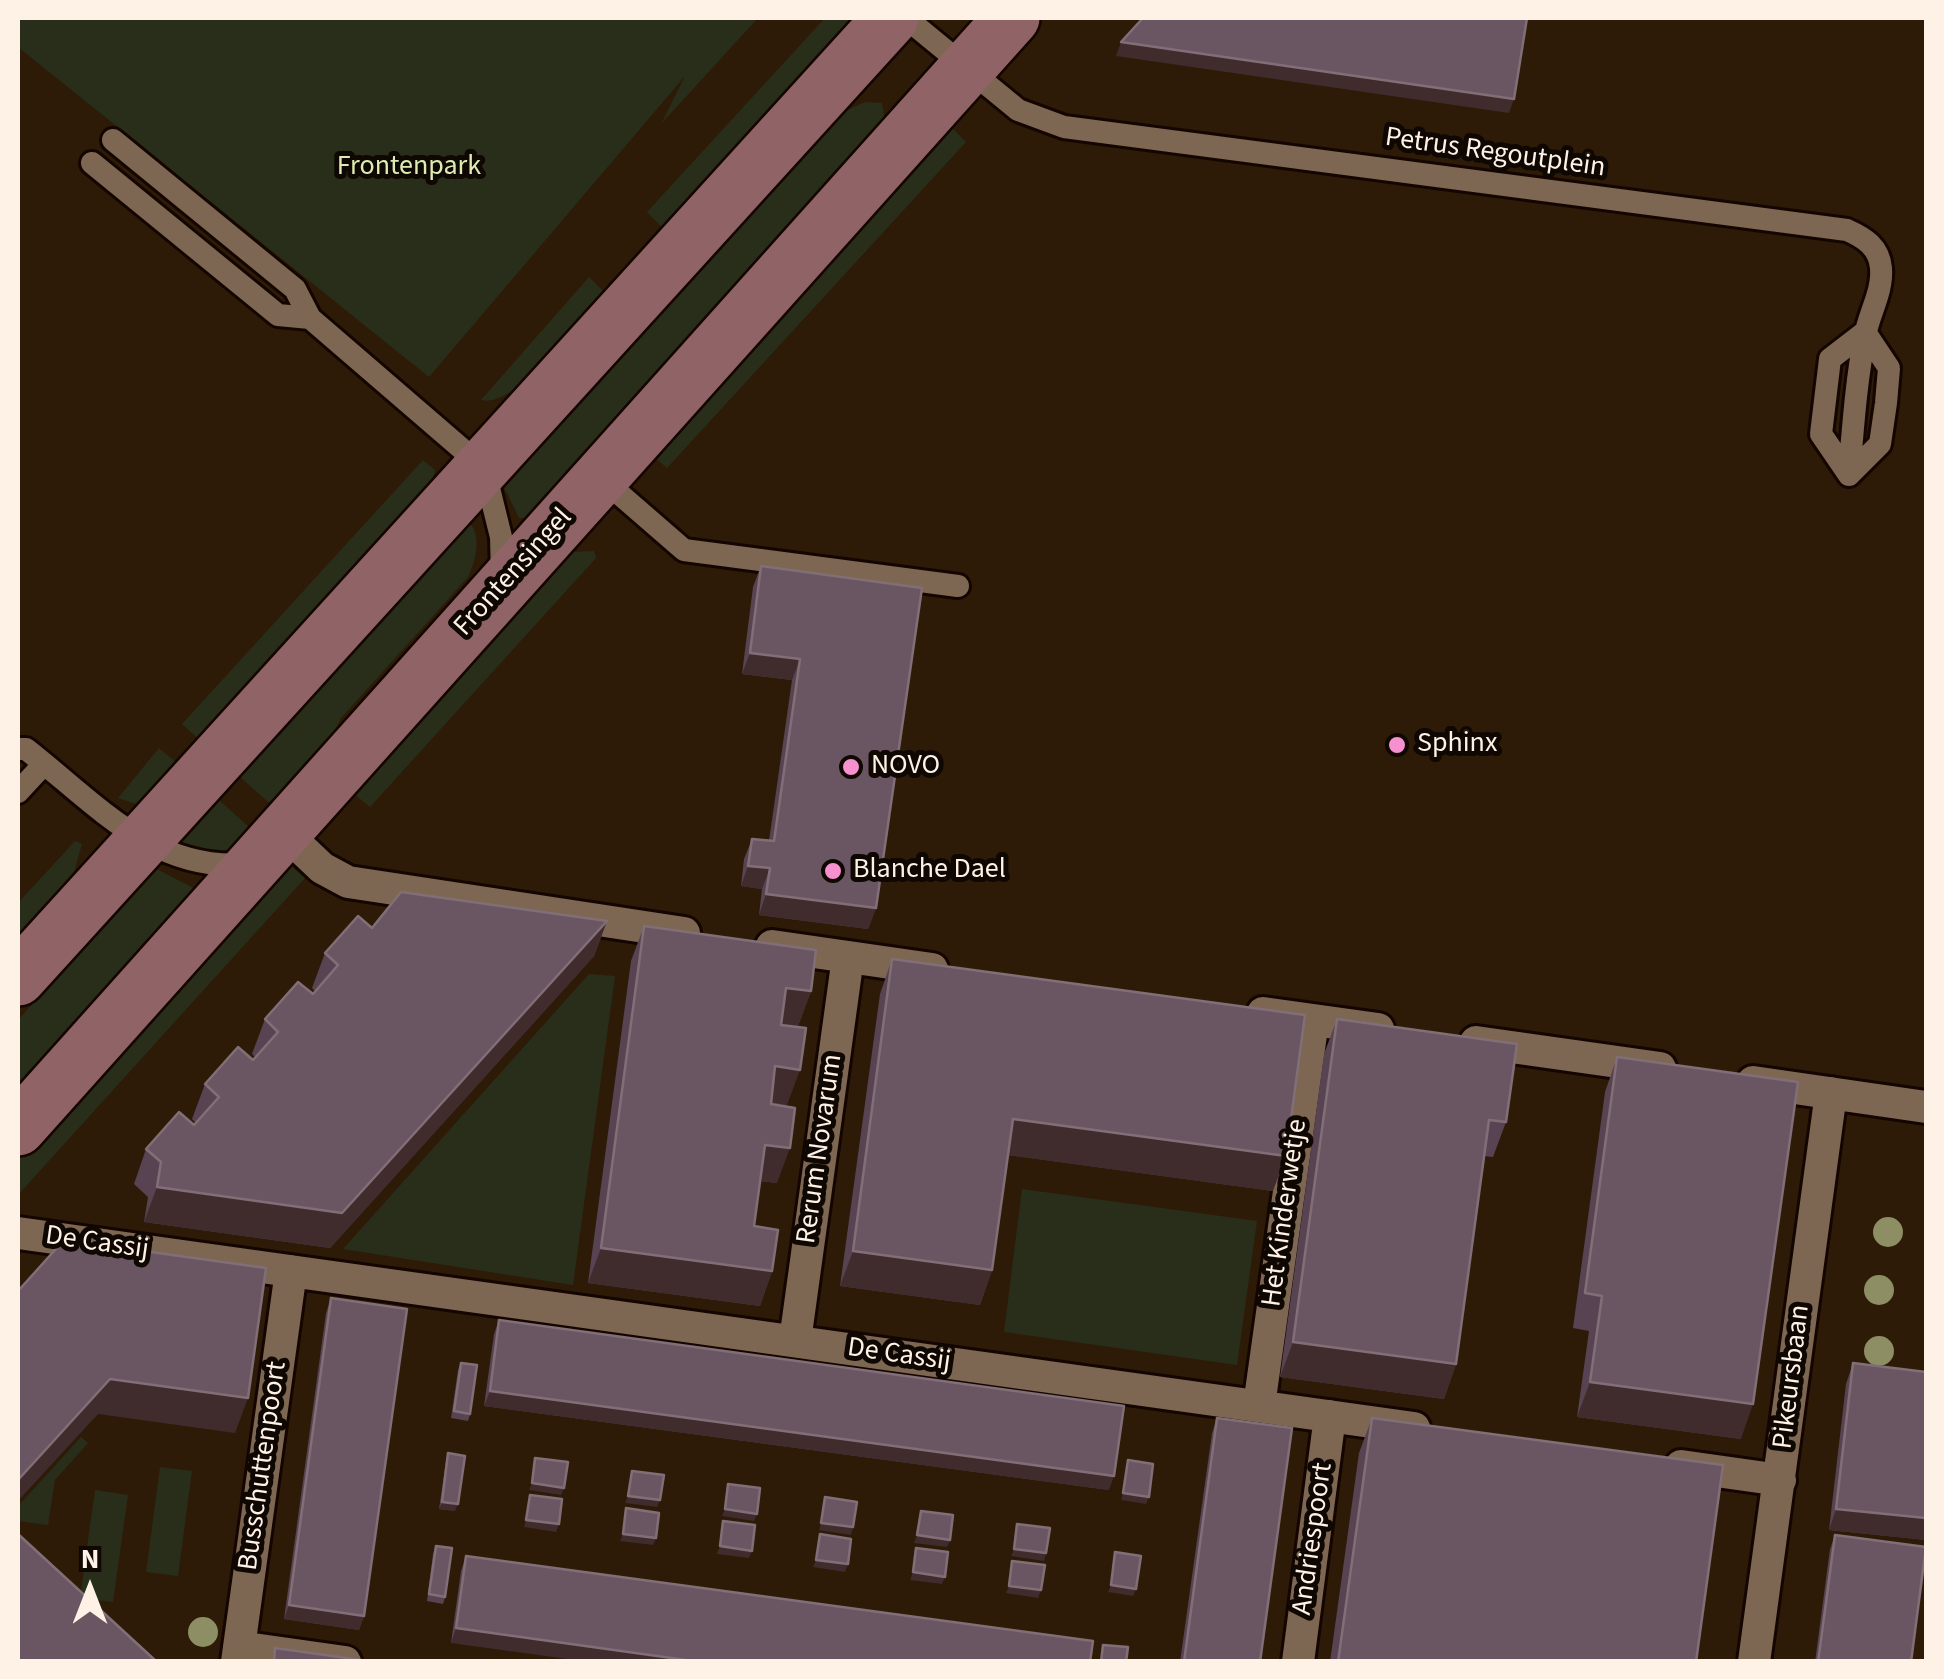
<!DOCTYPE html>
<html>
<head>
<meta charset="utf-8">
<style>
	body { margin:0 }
	#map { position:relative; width:1944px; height:1679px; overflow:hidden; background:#2d1b07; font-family:"Source Sans 3",sans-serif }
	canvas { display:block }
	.frame { position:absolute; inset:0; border:20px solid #fef1e5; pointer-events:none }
	.north { position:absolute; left:40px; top:1539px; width:100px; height:100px; -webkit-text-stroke:8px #0f0702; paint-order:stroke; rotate:0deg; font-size:28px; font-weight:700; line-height:40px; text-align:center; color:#fef1e5 }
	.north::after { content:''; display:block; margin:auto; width:35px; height:45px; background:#fef1e5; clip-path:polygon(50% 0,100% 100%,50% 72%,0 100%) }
</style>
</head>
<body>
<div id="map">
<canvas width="1944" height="1679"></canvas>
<div class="frame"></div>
<div class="north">N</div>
</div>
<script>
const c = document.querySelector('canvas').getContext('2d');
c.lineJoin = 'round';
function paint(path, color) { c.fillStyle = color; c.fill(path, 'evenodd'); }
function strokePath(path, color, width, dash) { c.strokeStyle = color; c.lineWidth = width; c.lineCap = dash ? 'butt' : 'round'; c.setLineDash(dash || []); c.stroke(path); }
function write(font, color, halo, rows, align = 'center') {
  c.font = font + ' "Source Sans 3",sans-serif'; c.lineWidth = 10; c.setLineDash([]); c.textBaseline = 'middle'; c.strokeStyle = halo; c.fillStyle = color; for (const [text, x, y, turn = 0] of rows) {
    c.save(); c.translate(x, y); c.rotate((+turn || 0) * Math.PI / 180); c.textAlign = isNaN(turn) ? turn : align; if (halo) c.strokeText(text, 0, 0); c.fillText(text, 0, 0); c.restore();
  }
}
paint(new Path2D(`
	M18,18H758L661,124L685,76L429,377L18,47Z
	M825,18H856L664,229L647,212Z
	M865,102L882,103L885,123L524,518H519L503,485L843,112Z
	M949,125L966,142L667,468L648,452Z
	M589,277L605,293C581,319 517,409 481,400Z
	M423,460L435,470L431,486L201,741L182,724Z
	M469,522C482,536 476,560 468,577L341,718L306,792L284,816L239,776Z
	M594,551L596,558L370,807L348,789L557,560L571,552Z
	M159,748L179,765L139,805L118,798Z
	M218,799L263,840C232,855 210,857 178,843Z
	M75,841L82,844L71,883L18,941V903Z
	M283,859L305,878L18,1195V1149Z
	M155,868L201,892L18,1107V1020Z
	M589,974L615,976L573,1285L343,1249Z
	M1022,1189L1257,1221L1237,1365L1004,1332Z
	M81,1437L88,1443L55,1480L48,1525L18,1521V1506Z
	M160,1467L192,1471L178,1576L146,1572Z
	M95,1490L128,1495L113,1602L80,1598Z`), '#292e1a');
const service = new Path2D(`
	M906,18L1018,110L1064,127L1847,230C1865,238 1879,247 1881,268C1883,292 1869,313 1865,336C1856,381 1853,429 1849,475
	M113,140L295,289L310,318L484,468L501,537L502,573
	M92,163L278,315L310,318
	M1849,475L1821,434L1830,359L1865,332
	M1849,475L1880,444L1886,403L1889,368L1865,332
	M601,478L684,550L958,586
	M18,749H26C94,802 153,872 246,864
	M18,792L44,764`);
const pedestrian = new Path2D(`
	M283,831L322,868L348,882L684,933
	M772,946L932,969
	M1263,1013L1378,1029
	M1476,1042L1660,1068
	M1753,1082L1926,1107
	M18,1233L1414,1428
	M795,1341L848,957
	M1259,1406L1313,1020
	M1681,1466L1780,1480
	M239,1647L345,1662
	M237,1662L291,1271
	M1298,1662L1330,1416
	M1754,1662L1831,1093`);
const secondary = new Path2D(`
	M18,978L891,18
	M18,1128L1012,18`);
strokePath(service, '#140500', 28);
strokePath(pedestrian, '#140500', 38);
strokePath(secondary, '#140500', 60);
strokePath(service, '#7d6752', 22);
strokePath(pedestrian, '#7d6752', 32);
strokePath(secondary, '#906366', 55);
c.fillStyle = '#8e8e65';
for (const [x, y] of [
	[1888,1232],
	[1879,1290],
	[1879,1351],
	[203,1632]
]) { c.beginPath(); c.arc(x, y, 15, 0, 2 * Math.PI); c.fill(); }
paint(new Path2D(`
	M761,566L922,588L876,908L868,929L759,915L762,889L741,886L744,859L752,839L769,841L792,680L742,674L753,587Z
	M607,921L594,956L330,1248L144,1222L148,1197L134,1184L146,1149L194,1125L196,1123L192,1119L205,1084L253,1060L255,1057L252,1054L265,1019L313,994L315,991L312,988L325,953L372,928Z
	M644,926L811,991L798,1026L781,1024L787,1105L771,1103L777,1183L760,1181L754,1226L772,1271L760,1306L588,1283L631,961Z
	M892,959L1273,1191L1008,1155L992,1270L980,1305L840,1286L880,994Z
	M1337,1019L1506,1122L1493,1157L1484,1156L1456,1364L1444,1399L1280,1377L1324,1054Z
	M1617,1057L1741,1439L1577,1417L1589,1331L1573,1328L1605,1092Z
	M331,1298L364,1616L359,1630L284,1619L326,1313Z
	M499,1320L1109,1490L484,1406L494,1334Z
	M461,1363L470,1414L468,1421L451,1418L458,1370Z
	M1853,1363L1926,1372V1540L1829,1530L1846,1384Z
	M1217,1418L1260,1662H1180L1212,1433Z
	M1372,1418L1696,1662H1330L1359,1453Z
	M448,1453L455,1511L439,1509L446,1461Z
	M1835,1535L1911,1662H1815L1830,1549Z
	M436,1546L445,1597L443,1604L427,1601L433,1554Z
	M466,1556L1093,1641L451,1643L461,1571Z`), '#584352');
paint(new Path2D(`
	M1121,42L1514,99L1509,113L1116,56Z
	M750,653L800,659L792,680L742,674Z
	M748,866L770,868L762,889L741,886Z
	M766,894L876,908L868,929L759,915Z
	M607,921L594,956L330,1248L144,1222L157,1187Z
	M786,988L811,991L798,1026L773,1023Z
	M775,1066L800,1070L787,1105L763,1101Z
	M1013,1119L1286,1156L1273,1191L1000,1154Z
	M765,1145L790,1148L777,1183L752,1180Z
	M601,1248L772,1271L760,1306L588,1283Z
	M853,1251L992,1270L980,1305L840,1286Z
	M1293,1342L1456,1364L1444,1399L1280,1377Z
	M110,1379L248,1398L235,1433L98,1414L18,1501V1480Z
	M1590,1382L1753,1404L1741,1439L1577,1417Z
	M490,1391L1114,1476L1109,1490L484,1406Z
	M532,1483L564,1488L561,1495L529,1490Z
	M1123,1493L1149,1497L1146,1504L1121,1500Z
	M628,1496L660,1500L657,1507L625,1503Z
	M442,1502L458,1504L455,1511L439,1509Z
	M725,1509L757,1514L754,1521L722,1516Z
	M1836,1509L1926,1518V1540L1829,1530Z
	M526,1520L559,1524L556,1532L524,1527Z
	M821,1523L853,1527L851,1535L819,1530Z
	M623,1534L656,1538L653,1545L620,1541Z
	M917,1535L950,1540L947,1547L914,1543Z
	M720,1546L752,1551L749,1558L717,1554Z
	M1014,1549L1046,1553L1044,1561L1011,1556Z
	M816,1560L848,1564L845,1572L813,1567Z
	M913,1572L945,1577L942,1584L910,1580Z
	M1111,1585L1136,1589L1133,1596L1108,1592Z
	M1009,1586L1041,1590L1038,1598L1006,1593Z
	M289,1605L364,1616L359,1630L284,1619Z
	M456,1628L700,1662H589L451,1643Z`), '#402b2d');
const building = new Path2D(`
	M1143,18H1527L1514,99L1121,42Z
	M761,566L922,588L876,908L766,894L770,868L748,866L752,839L774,841L800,659L750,653Z
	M401,892L607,921L342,1213L157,1187L161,1162L146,1149L179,1112L194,1125L219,1097L205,1084L238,1047L253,1060L278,1032L265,1019L298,982L313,994L338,965L325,953L358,916L372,928Z
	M644,926L816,950L811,991L786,988L781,1025L806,1028L800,1070L775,1066L771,1104L795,1108L790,1148L765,1145L754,1226L778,1230L772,1271L601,1248Z
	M892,959L1305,1015L1286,1156L1013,1119L992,1270L853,1251Z
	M1337,1019L1517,1044L1506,1122L1489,1120L1456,1364L1293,1342Z
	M1617,1057L1798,1082L1753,1404L1590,1382L1602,1296L1585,1293Z
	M64,1240L266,1268L248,1398L110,1379L18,1480V1291Z
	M331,1298L407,1309L364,1616L289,1605Z
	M499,1320L1124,1406L1114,1476L490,1391Z
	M461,1363L477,1365L470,1414L454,1411Z
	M1853,1363L1926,1372V1518L1836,1509Z
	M1217,1418L1292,1428L1260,1662H1184Z
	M1372,1418L1723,1465L1696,1662H1338Z
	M448,1453L465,1456L458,1504L442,1502Z
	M535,1458L568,1462L564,1488L532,1483Z
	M1128,1460L1153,1464L1149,1497L1123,1493Z
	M632,1471L664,1475L660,1500L628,1496Z
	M728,1484L760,1488L757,1514L725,1509Z
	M530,1495L562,1499L559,1524L526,1520Z
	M825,1497L857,1502L853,1527L821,1523Z
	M626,1508L659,1513L656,1538L623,1534Z
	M921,1511L953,1515L950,1540L917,1535Z
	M723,1521L755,1525L752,1551L720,1546Z
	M1017,1524L1050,1528L1046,1553L1014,1549Z
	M18,1534L157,1662H18Z
	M820,1534L851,1539L848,1564L816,1560Z
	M1835,1535L1926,1547L1911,1662H1818Z
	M436,1546L452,1548L445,1597L429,1594Z
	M916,1548L948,1552L945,1577L913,1572Z
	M1115,1552L1141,1556L1136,1589L1111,1585Z
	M466,1556L1093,1641L1090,1662H700L456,1628Z
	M1012,1561L1045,1565L1041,1590L1009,1586Z
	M1103,1645L1128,1647L1126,1662H1101Z
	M275,1648L375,1662H274Z`);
paint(building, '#6a5662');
strokePath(building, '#816e76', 2.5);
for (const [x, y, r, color] of [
	[1397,745,10,"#f690cf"],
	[851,767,10,"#f690cf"],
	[833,871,10,"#f690cf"]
]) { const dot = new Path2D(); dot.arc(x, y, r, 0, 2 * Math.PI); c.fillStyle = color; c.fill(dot); strokePath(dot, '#0f0702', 4); }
write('28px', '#fef1e5', '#0f0702', [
	["Petrus Regoutplein",1495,154,8],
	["Frontensingel",514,573,-48],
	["Rerum Novarum",821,1149,-82],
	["Het Kinderwetje",1286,1213,-82],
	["De Cassij",97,1244,8],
	["De Cassij",899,1356,8],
	["Pikeursbaan",1793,1377,-83],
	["Busschuttenpoort",264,1466,-82],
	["Andriespoort",1314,1539,-82]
]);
write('28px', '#ddecb2', '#0f0702', [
	["Frontenpark",409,168]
]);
write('28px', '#fef1e5', '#0f0702', [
	["Sphinx",1417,745],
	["NOVO",871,767],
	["Blanche Dael",853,871]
], 'left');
</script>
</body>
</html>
